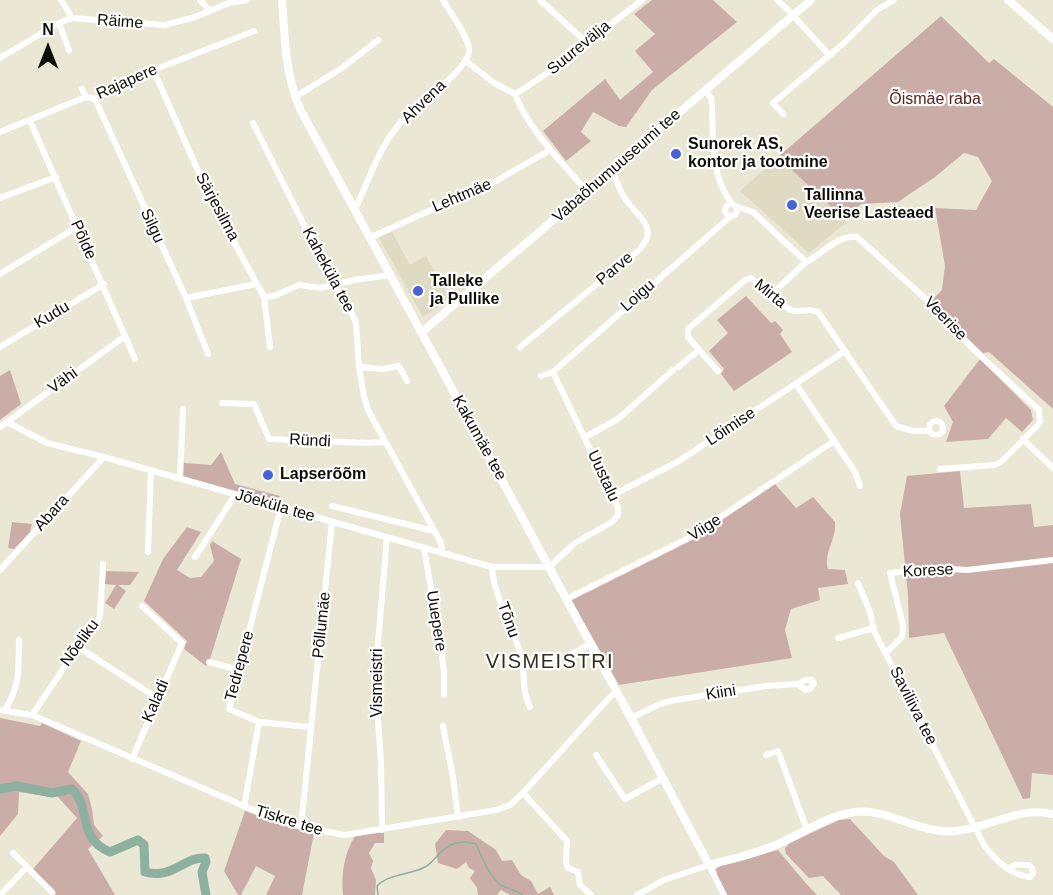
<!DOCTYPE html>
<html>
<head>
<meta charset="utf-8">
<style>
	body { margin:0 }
	#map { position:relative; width:1053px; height:895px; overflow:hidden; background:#eae7d5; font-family:Arial,sans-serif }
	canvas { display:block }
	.north { position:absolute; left:18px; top:18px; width:60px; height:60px; -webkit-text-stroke:4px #fff; paint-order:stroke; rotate:0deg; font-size:16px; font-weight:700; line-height:24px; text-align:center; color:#0e0d07 }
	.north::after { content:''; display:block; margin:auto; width:21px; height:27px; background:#0e0d07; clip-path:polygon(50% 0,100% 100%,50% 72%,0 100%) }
</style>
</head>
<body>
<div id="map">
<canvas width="1053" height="895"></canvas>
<div class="north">N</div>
</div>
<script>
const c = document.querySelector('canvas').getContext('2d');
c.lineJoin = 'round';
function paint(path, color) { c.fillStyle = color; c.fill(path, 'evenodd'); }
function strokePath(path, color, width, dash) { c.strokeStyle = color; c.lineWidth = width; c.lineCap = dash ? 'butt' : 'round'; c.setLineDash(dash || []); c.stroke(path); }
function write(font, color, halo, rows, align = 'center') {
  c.font = font + ' Arial,sans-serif'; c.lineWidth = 4.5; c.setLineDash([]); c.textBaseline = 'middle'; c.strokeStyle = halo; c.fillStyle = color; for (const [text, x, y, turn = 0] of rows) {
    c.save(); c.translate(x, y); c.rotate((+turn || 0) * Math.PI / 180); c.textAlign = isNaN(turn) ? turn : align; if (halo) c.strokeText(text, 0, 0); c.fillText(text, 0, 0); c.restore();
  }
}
paint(new Path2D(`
	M778,157L847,222L809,253L740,191Z
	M392,232L410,265L426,256L450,299L423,317L379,238Z`), '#dfdbc2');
paint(new Path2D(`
	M652,0H713L737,22L652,90L626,127L619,126L593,112L581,132L591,141L566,161L543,131L605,79L620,100L653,72L635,51L655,34L634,14Z
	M941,16L989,63L994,59L1053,107V409L989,352L983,353L940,312L931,301L942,290L945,266L935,208L976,210L992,181L978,157L964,153L935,177L898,202L861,204L844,219L778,157Z
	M746,296L771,323L775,321L783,330L780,334L792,352L734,391L721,374L724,369L709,351L728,333L717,320Z
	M980,359L1031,410L1033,420L1022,432L1006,418L988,439L946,442L953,422L944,406Z
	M10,370L21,404L0,420V376Z
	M221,452L235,484L280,496L276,503L181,476L182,460L185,463L211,465Z
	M960,471L964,508L1031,504L1034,527L1053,525V775L1032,773L1030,798L1023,799L944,633L909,638L908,595L900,514L907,476Z
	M774,483L796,508L813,497L835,522C837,538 823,554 828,569L845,570L848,584L818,588L820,600L791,609L785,630L792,658L619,685L571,599L614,576L676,548Z
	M12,522L32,524L30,532L14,549L8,548Z
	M187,527L201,532L177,570L190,578L201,577L214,561L210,545L212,541L241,559L211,656L206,666L184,649L187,641L144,601L163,559Z
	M106,571L139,572L130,585H118L126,591L114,609L105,603L116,585L105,584Z
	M0,718L40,726L42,723L81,741L68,772L88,794L92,809L94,825L103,836L88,849L115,895H55L56,893L33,869L77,818L57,796L51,797L19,792L18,814L0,836Z
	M245,811L289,827L314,833L302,895H266L275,876L256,866L241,895H238L224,871Z
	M850,819L884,856L894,862L918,895H841L823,876L809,878L786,854L785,848L790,843L839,820Z
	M446,830L468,831L496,850L502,861L512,860L521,875L531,881L538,894L550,887L554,895H510L501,890L497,895H478L477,888L470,878L475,871L469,868L466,862L457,869L438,863L435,844Z
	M384,832V843H375L369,853L373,861L371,868L376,880L375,895H343C341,874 344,854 355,836Z
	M778,850C791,865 803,881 817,895H727L717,875L716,869L723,864Z`), '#cbada8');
strokePath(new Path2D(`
	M378,895L377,886C388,874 410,875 425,867C436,861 440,848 453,844C462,841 468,841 476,844C482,857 489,877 501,885C508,889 516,890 523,895`), '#8db0a1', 1.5);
strokePath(new Path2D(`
	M0,789L17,786L52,793L72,789C92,807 76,838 110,852L138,840L144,845L145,872C172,880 185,856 205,858L206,862L202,872L206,895`), '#8db0a1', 9);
strokePath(new Path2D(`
	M61,0L72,18
	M200,0L210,11
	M540,0L586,42
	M777,0L790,12L829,55
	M59,23L69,50
	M0,58L59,23L72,18L165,25L195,17L229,3L247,0
	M466,61L494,83L515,94C530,133 562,161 587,192
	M153,69L210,198L264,297L270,347
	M82,89L86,97
	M706,91L711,98L712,103C713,137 710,176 732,204
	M515,94C560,67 600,32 642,0
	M295,97L342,68L378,40
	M95,99L186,298L208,354
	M783,114L773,103L844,43L877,10L894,0
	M30,121L135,359
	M253,123L321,259L348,305L356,323L359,367L364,396L368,410L441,543L442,553
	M0,132L86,97L95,99L120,83L254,31
	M0,198L56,177
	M725 210a6 6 0 1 1 12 0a6 6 0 1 1-12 0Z
	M735,206L753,212L806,262C823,254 838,234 857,237L927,300L971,347L1039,410L1040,421L1038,425L1001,462L994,465L940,469
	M354,207L357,205C371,175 381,141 406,117C419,105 467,69 469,52C471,40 449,11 443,0
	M371,237L496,181L550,150
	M0,274L77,227
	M772,294L806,262
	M264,297L274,296L299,285L321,288L354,280L392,275
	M186,298L256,284
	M0,347L104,284
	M520,347L639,250C661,227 636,216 624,197C619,189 616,179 612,170
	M699,350L718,371
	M359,367L382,369L399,366L407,381
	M678,367L699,350L688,337V329L745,280L751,278L790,310C800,314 808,307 818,312L896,426L913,431H930
	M541,376L553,372L731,216
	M796,384L855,472L860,486
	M222,403L254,404L269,439L368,443L385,442
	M929 428a7 7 0 1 1 14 0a7 7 0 1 1-14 0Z
	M7,422L47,443L104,457L492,567H549L575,543L612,522L618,515V508L553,372
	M0,427L125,336
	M585,437L618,419L673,370
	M1023,439L1053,468
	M180,479L183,409
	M613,495L679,461L845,351
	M332,506L434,531
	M424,548L441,647L444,673V695
	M148,552L151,470
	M195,557L235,495
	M492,567C494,601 516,629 522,661C525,677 522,692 530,707
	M0,570L104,457
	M858,583L870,612L874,631L984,845C995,860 1010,875 1030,877L1033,873L1032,868L1029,865H1015L1008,868
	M567,599L691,537L834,441
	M838,638L874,628
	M78,647L157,698
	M886,653L902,637L903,625L890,573L933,568L967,570L1053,560
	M209,662L239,670
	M538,665L574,653L591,643
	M0,710L32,715L265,815L301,827L345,835L496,810L510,805L523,793L607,700L617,691
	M5,710C21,683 18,671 19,640
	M32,715L78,647L96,625L100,616L103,564
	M631,718L660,704L675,700L766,686L798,684L805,680H812L814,683L811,688L806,690L798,684
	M259,722L310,727
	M443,726L453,777L458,817
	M596,755L625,799L663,778
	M766,755L778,751L807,830
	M132,759L182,643L142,606
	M523,793L567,841L566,862L568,868L578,872L580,885L591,895
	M244,807L259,722L229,709L281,507
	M301,827L332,522
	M382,830L381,762L375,678L387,537
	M27,867L52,892
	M0,895L27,867L13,853
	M637,895L664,880L709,865L724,895`), '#fff', 6);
strokePath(new Path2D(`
	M282,0C285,38 285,76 301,111L631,718L709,865C732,859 756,854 778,844C803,833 827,816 854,812C890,808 920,835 956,831C989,828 1019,806 1053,814
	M1008,0L1053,39
	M422,332L811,0`), '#fff', 8);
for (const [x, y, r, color] of [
	[676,154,6,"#4762d5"],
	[792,205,6,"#4762d5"],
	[418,291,6,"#4762d5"],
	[268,475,6,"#4762d5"]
]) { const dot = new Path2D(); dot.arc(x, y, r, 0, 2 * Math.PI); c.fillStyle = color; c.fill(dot); strokePath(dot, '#fff', 2); }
write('16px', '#0e0d07', '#fff', [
	["Räime",120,22,4],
	["Suurevälja",579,48,-39],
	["Rajapere",127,82,-24],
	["Ahvena",424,102,-44],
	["Vabaõhumuuseumi tee",617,166,-41],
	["Lehtmäe",462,196,-23],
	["Särjesilma",217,207,62],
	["Silgu",152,226,65],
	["Põlde",83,240,66],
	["Parve",615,269,-40],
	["Kaheküla tee",328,270,62],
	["Mirta",770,294,39],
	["Loigu",638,296,-42],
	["Kudu",52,315,-31],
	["Veerise",945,319,46],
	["Vähi",63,381,-36],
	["Lõimise",731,427,-34],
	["Kakumäe tee",479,438,61],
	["Ründi",310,441,3],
	["Uustalu",603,476,65],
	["Jõeküla tee",275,506,16],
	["Abara",52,513,-48],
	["Viige",705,528,-33],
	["Korese",928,571,-3],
	["Tõnu",508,620,70],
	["Uuepere",436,621,81],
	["Põllumäe",322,625,-84],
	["Nõeliku",80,643,-54],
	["Tedrepere",240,666,-75],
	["Vismeistri",378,683,-90],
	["Kiini",721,693,-9],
	["Kaladi",156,701,-67],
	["Saviliiva tee",913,706,63],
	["Tiskre tee",289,821,17]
]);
write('16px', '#54241c', '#fff', [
	["Õismäe raba",935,100]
]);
write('bold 16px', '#0e0d07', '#fff', [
	["Sunorek AS,",688,145],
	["kontor ja tootmine",688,163],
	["Tallinna",804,196],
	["Veerise Lasteaed",804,214],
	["Talleke",430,282],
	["ja Pullike",430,300],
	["Lapserõõm",280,475]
], 'left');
c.letterSpacing = '1.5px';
write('20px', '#302d1f', '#fff', [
	["VISMEISTRI",550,662]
]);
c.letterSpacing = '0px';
</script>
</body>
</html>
